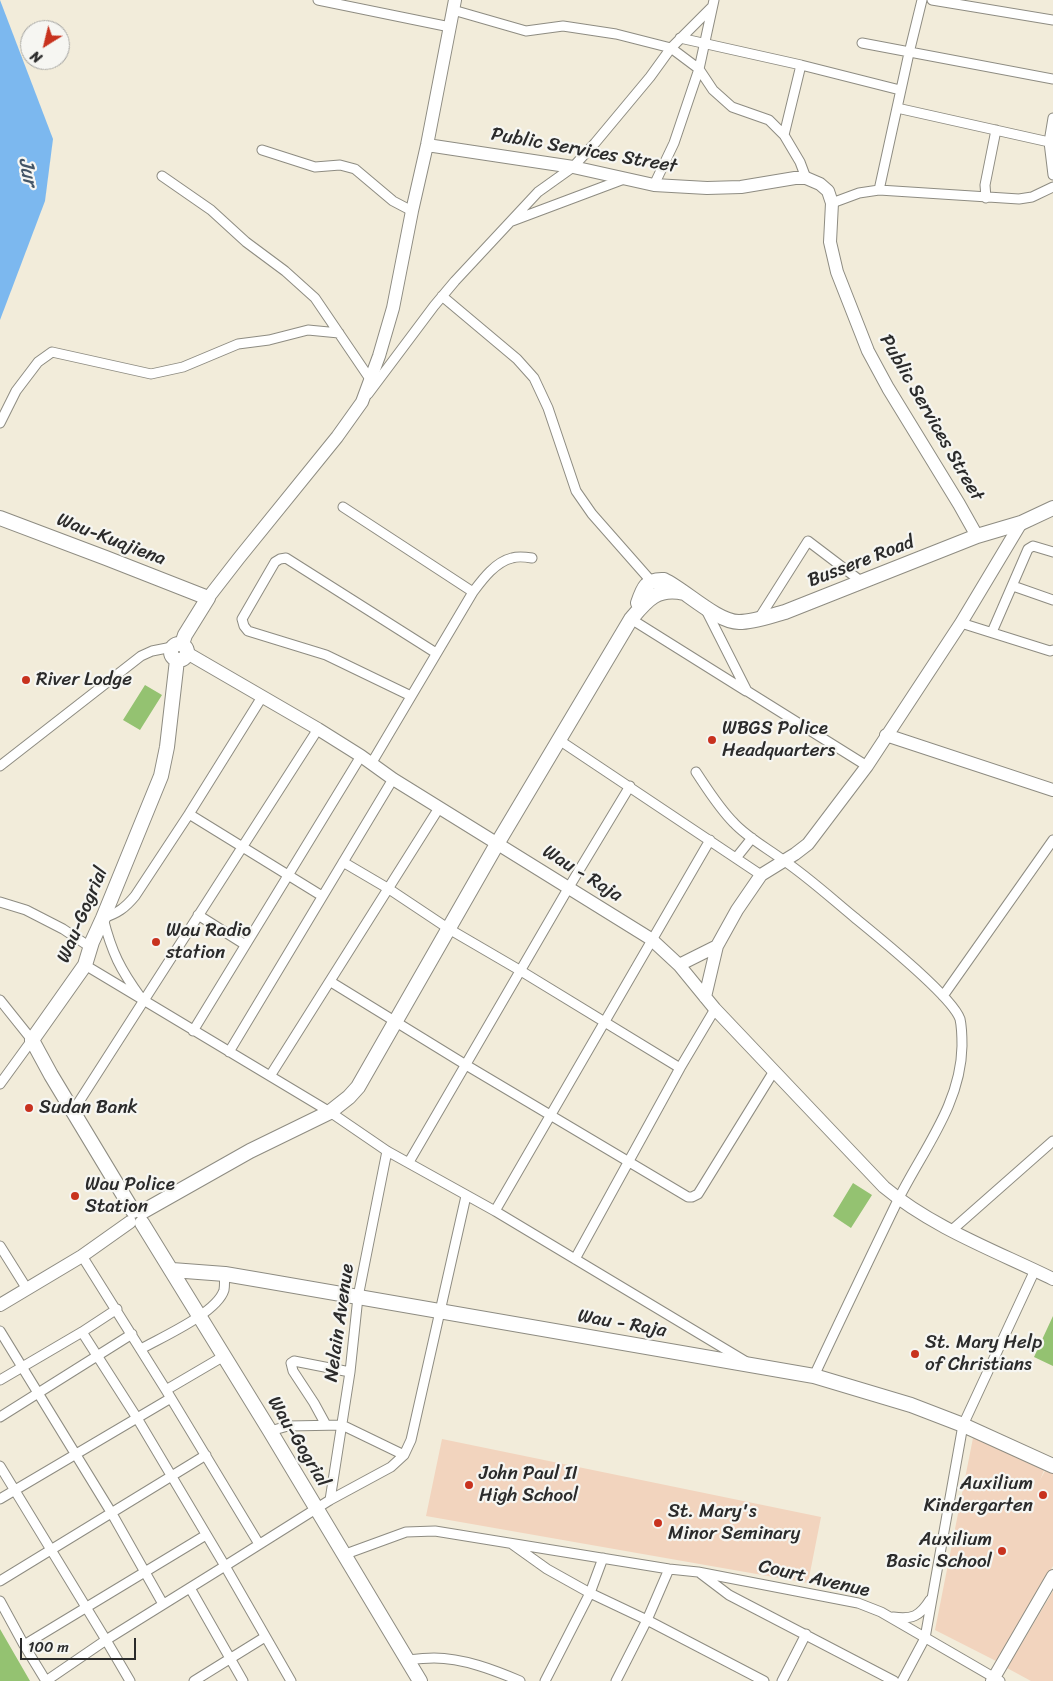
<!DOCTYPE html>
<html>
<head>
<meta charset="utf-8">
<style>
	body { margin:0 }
	#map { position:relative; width:1053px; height:1681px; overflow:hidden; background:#f2ecda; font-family:Sriracha,sans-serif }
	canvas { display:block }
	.north { position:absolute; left:20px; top:20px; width:50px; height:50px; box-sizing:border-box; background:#f6f6f2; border:1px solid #a5a5a2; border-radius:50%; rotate:216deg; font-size:14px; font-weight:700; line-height:20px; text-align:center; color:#2b2b2b }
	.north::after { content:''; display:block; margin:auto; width:18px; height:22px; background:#c8321e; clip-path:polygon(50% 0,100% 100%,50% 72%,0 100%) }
	.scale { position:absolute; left:20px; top:1638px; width:116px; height:22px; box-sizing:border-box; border:2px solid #2b2b2b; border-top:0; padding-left:6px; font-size:15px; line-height:18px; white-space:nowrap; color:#2b2b2b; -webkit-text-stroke:4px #f6f6f2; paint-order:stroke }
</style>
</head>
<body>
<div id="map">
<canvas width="1053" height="1681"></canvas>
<div class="north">N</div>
<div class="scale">100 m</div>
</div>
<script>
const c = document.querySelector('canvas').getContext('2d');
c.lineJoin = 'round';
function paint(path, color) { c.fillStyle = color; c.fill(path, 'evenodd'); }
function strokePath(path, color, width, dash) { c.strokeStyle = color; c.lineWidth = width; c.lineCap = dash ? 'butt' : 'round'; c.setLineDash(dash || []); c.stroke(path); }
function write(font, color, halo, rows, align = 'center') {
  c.font = font + ' Sriracha,sans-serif'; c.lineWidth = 4.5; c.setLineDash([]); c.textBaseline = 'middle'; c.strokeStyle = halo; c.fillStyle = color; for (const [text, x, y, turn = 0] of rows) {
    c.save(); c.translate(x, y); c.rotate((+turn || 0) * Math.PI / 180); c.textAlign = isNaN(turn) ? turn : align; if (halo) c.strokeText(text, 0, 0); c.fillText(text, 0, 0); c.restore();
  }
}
paint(new Path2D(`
	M973,1438L1045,1468L1040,1480L1046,1469L1053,1473V1566L996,1661L935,1630Z
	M442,1439L821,1517L808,1583L426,1516Z
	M1053,1591V1681H1031L1007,1668Z`), '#f2d4be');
paint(new Path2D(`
	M145,685L162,695L140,730L123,720Z
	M853,1183L872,1195L851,1228L833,1216Z
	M1053,1316V1366L1034,1357Z
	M0,1629L30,1681H0Z`), '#94c271');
paint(new Path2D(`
	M0,0L53,139L45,201L0,320Z`), '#7cb8ef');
const street = new Path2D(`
	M318,0L450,27
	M932,0L1053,20
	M453,10L526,31L563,26L616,34L671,48L699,69L713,90L732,107L769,120L784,135L800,162L806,178
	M680,38L801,65L900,90
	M862,43L1053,79
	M897,108L1049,142
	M1053,118L1049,142L1053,175
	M784,135L801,65
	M262,150L315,167L340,165L355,169L393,201L412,211
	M162,176L211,210L246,242L285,271L315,298L370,379
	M654,185L674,143L699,69L714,0
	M879,190L1019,199L1032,197L1053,187
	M986,198L985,185L996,130
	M832,203L859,193L879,190L909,53L922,0
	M512,221L624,179
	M442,296L517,359L534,378L548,408L576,491L592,514L651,581
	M368,394L434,306L455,281L538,192L573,167L595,143L650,77L671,48L712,7
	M0,423L16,391L38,362L52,352L151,374L183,367L238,344L269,340L308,330L339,333
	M343,507L473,592
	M1013,586L1053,600
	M706,610L747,691L867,766
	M631,619L746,691
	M758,620L808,541L862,582
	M961,623L1050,651L1053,650
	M992,632L1028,549L1033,546L1053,552
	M411,696L326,655L248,631L244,626L242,619L275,562L280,559L286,558L436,653
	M559,740L761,875
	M371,764L473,592C482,580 495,562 512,558C518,556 526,557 532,558
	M0,766L141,656L152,651L172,647
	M696,772C708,790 719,808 734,823C748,838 767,848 783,860C808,877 831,898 854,917C876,935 952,996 960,1019C962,1028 962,1037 962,1046C961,1105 922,1151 897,1202C869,1260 841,1318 814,1376
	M189,814L322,896
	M736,858L752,838
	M343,862L389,889L449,929L521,971L680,1068
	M0,902L26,910L63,929L90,947
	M198,915L244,944
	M85,965L330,1112L387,1151L495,1211L745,1361
	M331,982L466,1065L688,1197H692L698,1194L774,1071
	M943,996L1053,840
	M141,998C120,969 112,953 103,918C118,913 125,908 135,896L189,814L262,697
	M0,1000L32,1040L0,1084
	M193,1031L361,756
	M229,1052L393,779
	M270,1076L439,808
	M73,1111L318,729
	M409,1162L569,887L630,786
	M495,1211L710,840
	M952,1230L1053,1141
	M0,1246L27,1289
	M82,1256L166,1390L259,1544
	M575,1259L680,1068L715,1009
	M0,1331L111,1512L163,1604
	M141,1349C162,1337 217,1313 224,1290C225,1285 224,1279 225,1274
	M0,1380L82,1332L117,1309
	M166,1390L224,1356
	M0,1417L132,1334
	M326,1425L314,1403L293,1371L291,1363L294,1361L350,1372
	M270,1431L288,1426L342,1425L404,1455
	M0,1466L106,1640L225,1566L137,1418L82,1332
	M0,1499L171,1398
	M330,1500L350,1372L358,1297L387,1151
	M512,1544L547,1569L590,1593L647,1620L764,1681
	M343,1555L406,1532L435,1531L669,1569L698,1572L858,1603L881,1612L1000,1681
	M700,1573L729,1595L894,1681
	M0,1581L206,1455
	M190,1588L243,1681
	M0,1601L24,1645L46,1681L106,1640L130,1681
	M893,1617C912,1620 920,1616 930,1600
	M24,1645L206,1535
	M407,1660C416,1659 425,1658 434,1658C463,1658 494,1670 520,1681
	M194,1681L265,1637
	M291,1681L225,1566L330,1500L391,1467L404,1455L411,1440L466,1196
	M545,1681L590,1593L603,1558
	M616,1681L647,1620L669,1569
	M782,1681L806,1634
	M902,1681L925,1638L963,1425L1035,1270`);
const secondary = new Path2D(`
	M427,145L573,167L654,185L707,188L741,187L795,178H806L820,184L828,191L832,203L830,242L837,272L868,351L888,388L959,504L977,536
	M208,598L239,558L337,437L362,402L379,356L393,308L412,211L427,145L455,0
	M187,653L318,729L361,756L393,779L651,939L679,965L715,1009L884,1187C933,1228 996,1251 1053,1279
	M886,735L1053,790
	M679,965L717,946L737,910L761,875L795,854L808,844L867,766L961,623L1021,523
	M705,997L717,946
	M0,1305L82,1256L130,1222
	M992,1681L1053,1576`);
const primary = new Path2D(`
	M0,518L106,558L208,598L185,635L182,644
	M643,604L638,603C643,588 646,579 664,580C685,590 717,622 739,622C754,622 770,616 785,612L977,536L1021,523L1053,508
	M171 652a8 8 0 1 1 16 0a8 8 0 1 1-16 0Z
	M133,1211L51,1075L32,1040L85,965L92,942L103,918L161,776L167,747L177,660
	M142,1212L250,1151L330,1112L349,1097L358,1087L497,844L631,619C647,600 657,587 684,593
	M142,1223L270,1431L420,1681
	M172,1270L225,1274L266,1281L814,1376L911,1405L963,1425L1053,1466`);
strokePath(street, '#8e8c82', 11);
strokePath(secondary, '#8e8c82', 14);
strokePath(primary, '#8e8c82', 16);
strokePath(street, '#fff', 9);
strokePath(secondary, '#fff', 12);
strokePath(primary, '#fff', 14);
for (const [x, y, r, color] of [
	[26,680,5,"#c8321e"],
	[712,740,5,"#c8321e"],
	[156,942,5,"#c8321e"],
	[29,1108,5,"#c8321e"],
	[75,1196,5,"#c8321e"],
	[915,1354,5,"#c8321e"],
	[469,1485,5,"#c8321e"],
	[1043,1495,5,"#c8321e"],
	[658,1523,5,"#c8321e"],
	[1002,1551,5,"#c8321e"]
]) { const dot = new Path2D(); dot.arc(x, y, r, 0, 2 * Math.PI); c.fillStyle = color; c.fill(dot); strokePath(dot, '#f6f6f2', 2); }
write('19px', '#2b2b2b', '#f6f6f2', [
	["Public Services Street",584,151,10],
	["Public Services Street",931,418,60],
	["Wau-Kuajiena",111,540,21],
	["Bussere Road",861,562,-21],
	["Wau - Raja",582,874,32],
	["Wau-Gogrial",83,915,-67],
	["Nelain Avenue",340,1323,-82],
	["Wau - Raja",622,1324,10],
	["Wau-Gogrial",298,1442,59],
	["Court Avenue",814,1579,13]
]);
write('19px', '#2b2b2b', '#f6f6f2', [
	["River Lodge",36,680],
	["WBGS Police",722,729],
	["Headquarters",722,751],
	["Wau Radio",166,931],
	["station",166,953],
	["Sudan Bank",39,1108],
	["Wau Police",85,1185],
	["Station",85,1207],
	["St. Mary Help",925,1343],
	["of Christians",925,1365],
	["John Paul II",479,1474],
	["High School",479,1496],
	["Auxilium",1033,1484,"right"],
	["Kindergarten",1033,1506,"right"],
	["St. Mary's",668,1512],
	["Minor Seminary",668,1534],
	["Auxilium",992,1540,"right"],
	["Basic School",992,1562,"right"]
], 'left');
write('italic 20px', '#435566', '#f6f6f2', [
	["Jur",27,172,78]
]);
</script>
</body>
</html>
